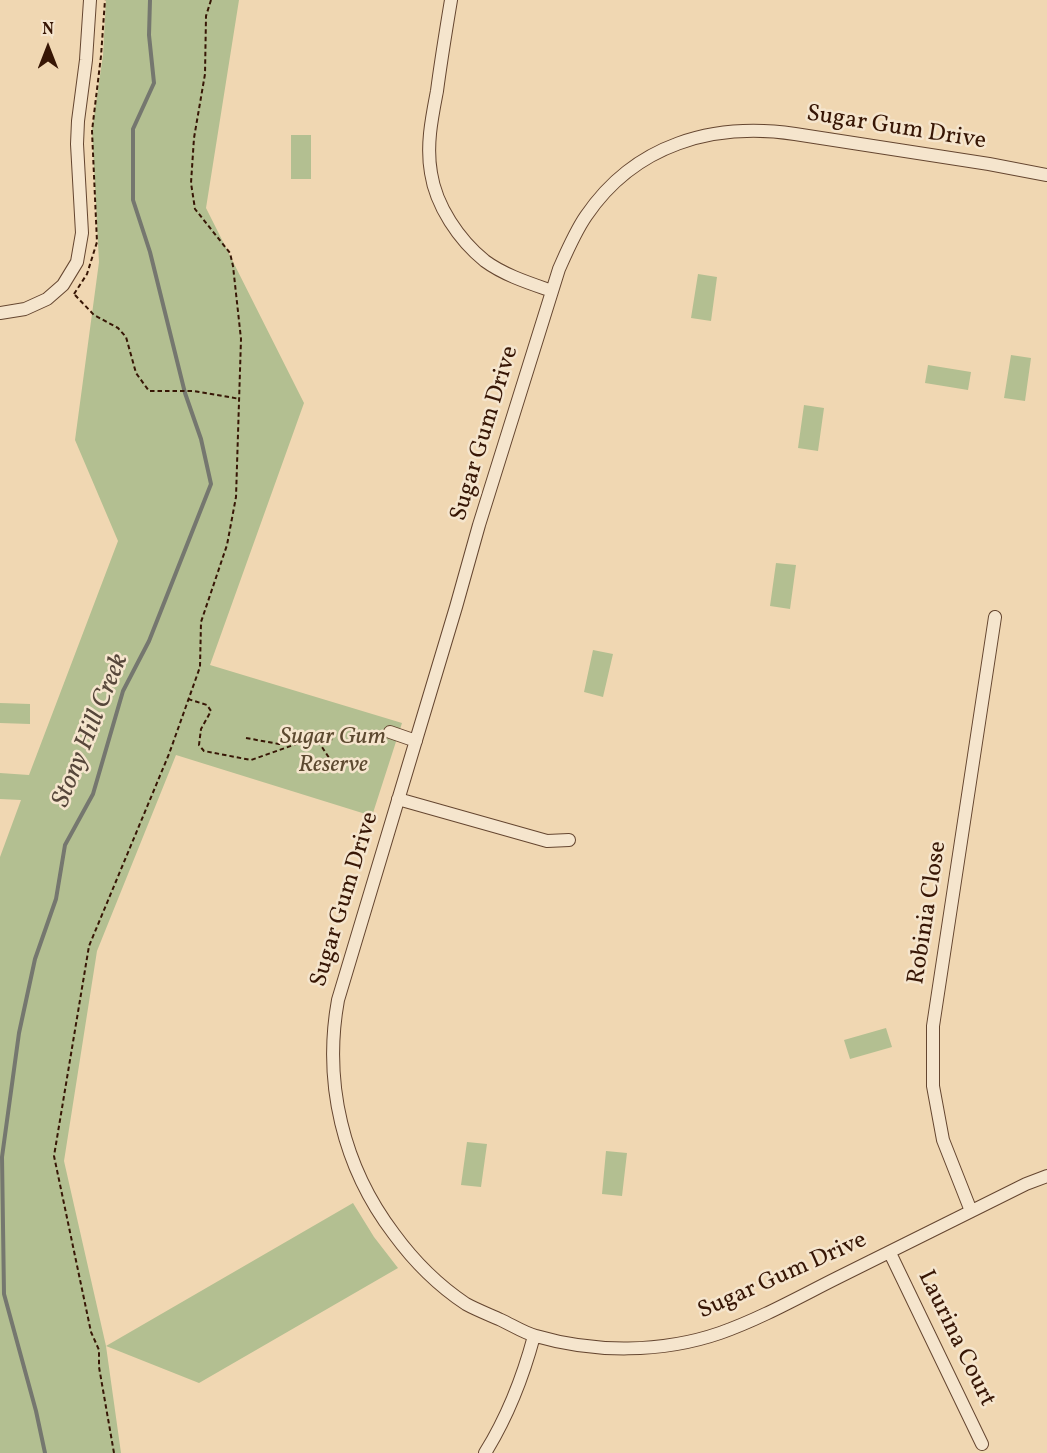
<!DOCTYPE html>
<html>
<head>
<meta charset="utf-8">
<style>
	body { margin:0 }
	#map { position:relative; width:1047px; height:1453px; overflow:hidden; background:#f0d7b2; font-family:Vollkorn,serif }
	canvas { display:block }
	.north { position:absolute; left:18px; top:18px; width:60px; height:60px; -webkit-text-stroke:4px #f5e5cd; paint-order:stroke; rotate:0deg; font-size:16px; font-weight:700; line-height:24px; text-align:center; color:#371605 }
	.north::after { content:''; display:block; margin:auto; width:21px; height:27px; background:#371605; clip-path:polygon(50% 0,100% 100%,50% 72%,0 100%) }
</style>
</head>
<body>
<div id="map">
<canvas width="1047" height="1453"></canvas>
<div class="north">N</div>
</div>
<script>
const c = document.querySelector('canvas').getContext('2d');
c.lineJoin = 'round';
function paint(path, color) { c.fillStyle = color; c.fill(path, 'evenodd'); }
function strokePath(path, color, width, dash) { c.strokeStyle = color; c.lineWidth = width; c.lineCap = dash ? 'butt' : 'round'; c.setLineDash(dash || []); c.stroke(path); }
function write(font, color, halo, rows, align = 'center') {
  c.font = font + ' Vollkorn,serif'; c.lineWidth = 5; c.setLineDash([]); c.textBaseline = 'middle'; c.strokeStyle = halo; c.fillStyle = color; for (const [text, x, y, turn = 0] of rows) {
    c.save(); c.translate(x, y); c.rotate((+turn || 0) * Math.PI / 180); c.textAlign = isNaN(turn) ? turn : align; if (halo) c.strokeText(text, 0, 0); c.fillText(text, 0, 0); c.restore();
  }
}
paint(new Path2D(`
	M106,0H239L206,208L304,403L210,665L402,723L372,816L176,755L97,951L64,1161L106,1346L353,1203L374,1237L398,1268L199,1383L106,1346L121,1453H0V857L21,800L0,799V773L29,775L118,541L75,440L99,262L92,130L103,55Z
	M291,135H311V179H291Z
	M698,274L717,277L711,321L691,318Z
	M1011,355L1031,358L1025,401L1004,398Z
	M928,365L971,372L968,390L925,383Z
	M804,405L824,408L818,451L798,448Z
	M776,563L796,565L790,609L770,606Z
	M593,650L613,654L603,697L584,692Z
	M0,703L30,704V724L0,723Z
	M886,1028L892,1047L850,1059L844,1040Z
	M467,1142L487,1144L481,1187L461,1185Z
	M606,1151L627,1153L622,1196L602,1194Z`), '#b3bf91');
strokePath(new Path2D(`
	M45,1453L36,1411L4,1294L2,1157L19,1033L35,959L56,899L65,845L93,794L123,691L149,641L211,484L201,439L185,393L150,252L133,200V129L154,83L149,35L150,0`), '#75776f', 4);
const minor = new Path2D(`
	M451,0C446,30 441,60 437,91C432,117 426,145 431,173C436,206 459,240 485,261C504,275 529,283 552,291
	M1047,175L989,164L795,134C713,122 635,144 586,216C575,232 567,251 559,269L479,525L456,607L338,1000C323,1083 343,1167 394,1234C413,1260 439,1286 466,1304C477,1310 490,1315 501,1320C512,1325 524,1333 536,1336C594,1353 662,1353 720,1333C760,1319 799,1297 837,1278C900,1247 963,1215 1026,1184L1047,1176
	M0,313L25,309L47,299L63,285L77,262L82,233L77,144L78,121L86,60L90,0
	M390,732L416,741
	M398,799L547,841L569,840
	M971,1211L943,1140L933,1086V1026L995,617
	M890,1253L982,1444
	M485,1453C508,1416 523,1377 534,1336`);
strokePath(minor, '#654630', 14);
strokePath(new Path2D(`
	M74,294L87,274L97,242L92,131L101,56L105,0
	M75,295L94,315L118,328L126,337L136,373L149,391H194L240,399
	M188,699L207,705L211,711L201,729L199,745L204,751L251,760L302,742
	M246,738L279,744L334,739
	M318,741L335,767
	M114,1453L99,1367V1350L91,1332L54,1156L89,946L169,754L200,667L201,622L227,545L236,497L241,339L233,266L230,253L195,209L191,183L194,138L205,74L206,16L211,0`), '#371605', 2, [4.5, 3]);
strokePath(minor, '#f5e5cd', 12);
write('24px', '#371605', '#f5e5cd', [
	["Sugar Gum Drive",896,129,9],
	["Sugar Gum Drive",486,434,-73],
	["Sugar Gum Drive",346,900,-73],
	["Robinia Close",929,913,-81],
	["Sugar Gum Drive",783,1277,-24],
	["Laurina Court",955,1339,64]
]);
write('italic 24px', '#5c492f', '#f5e5cd', [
	["Sugar Gum",333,739],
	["Reserve",333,767]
]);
write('italic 26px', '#56463a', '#f5e5cd', [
	["Stony Hill Creek",92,731,-68]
]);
</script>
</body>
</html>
